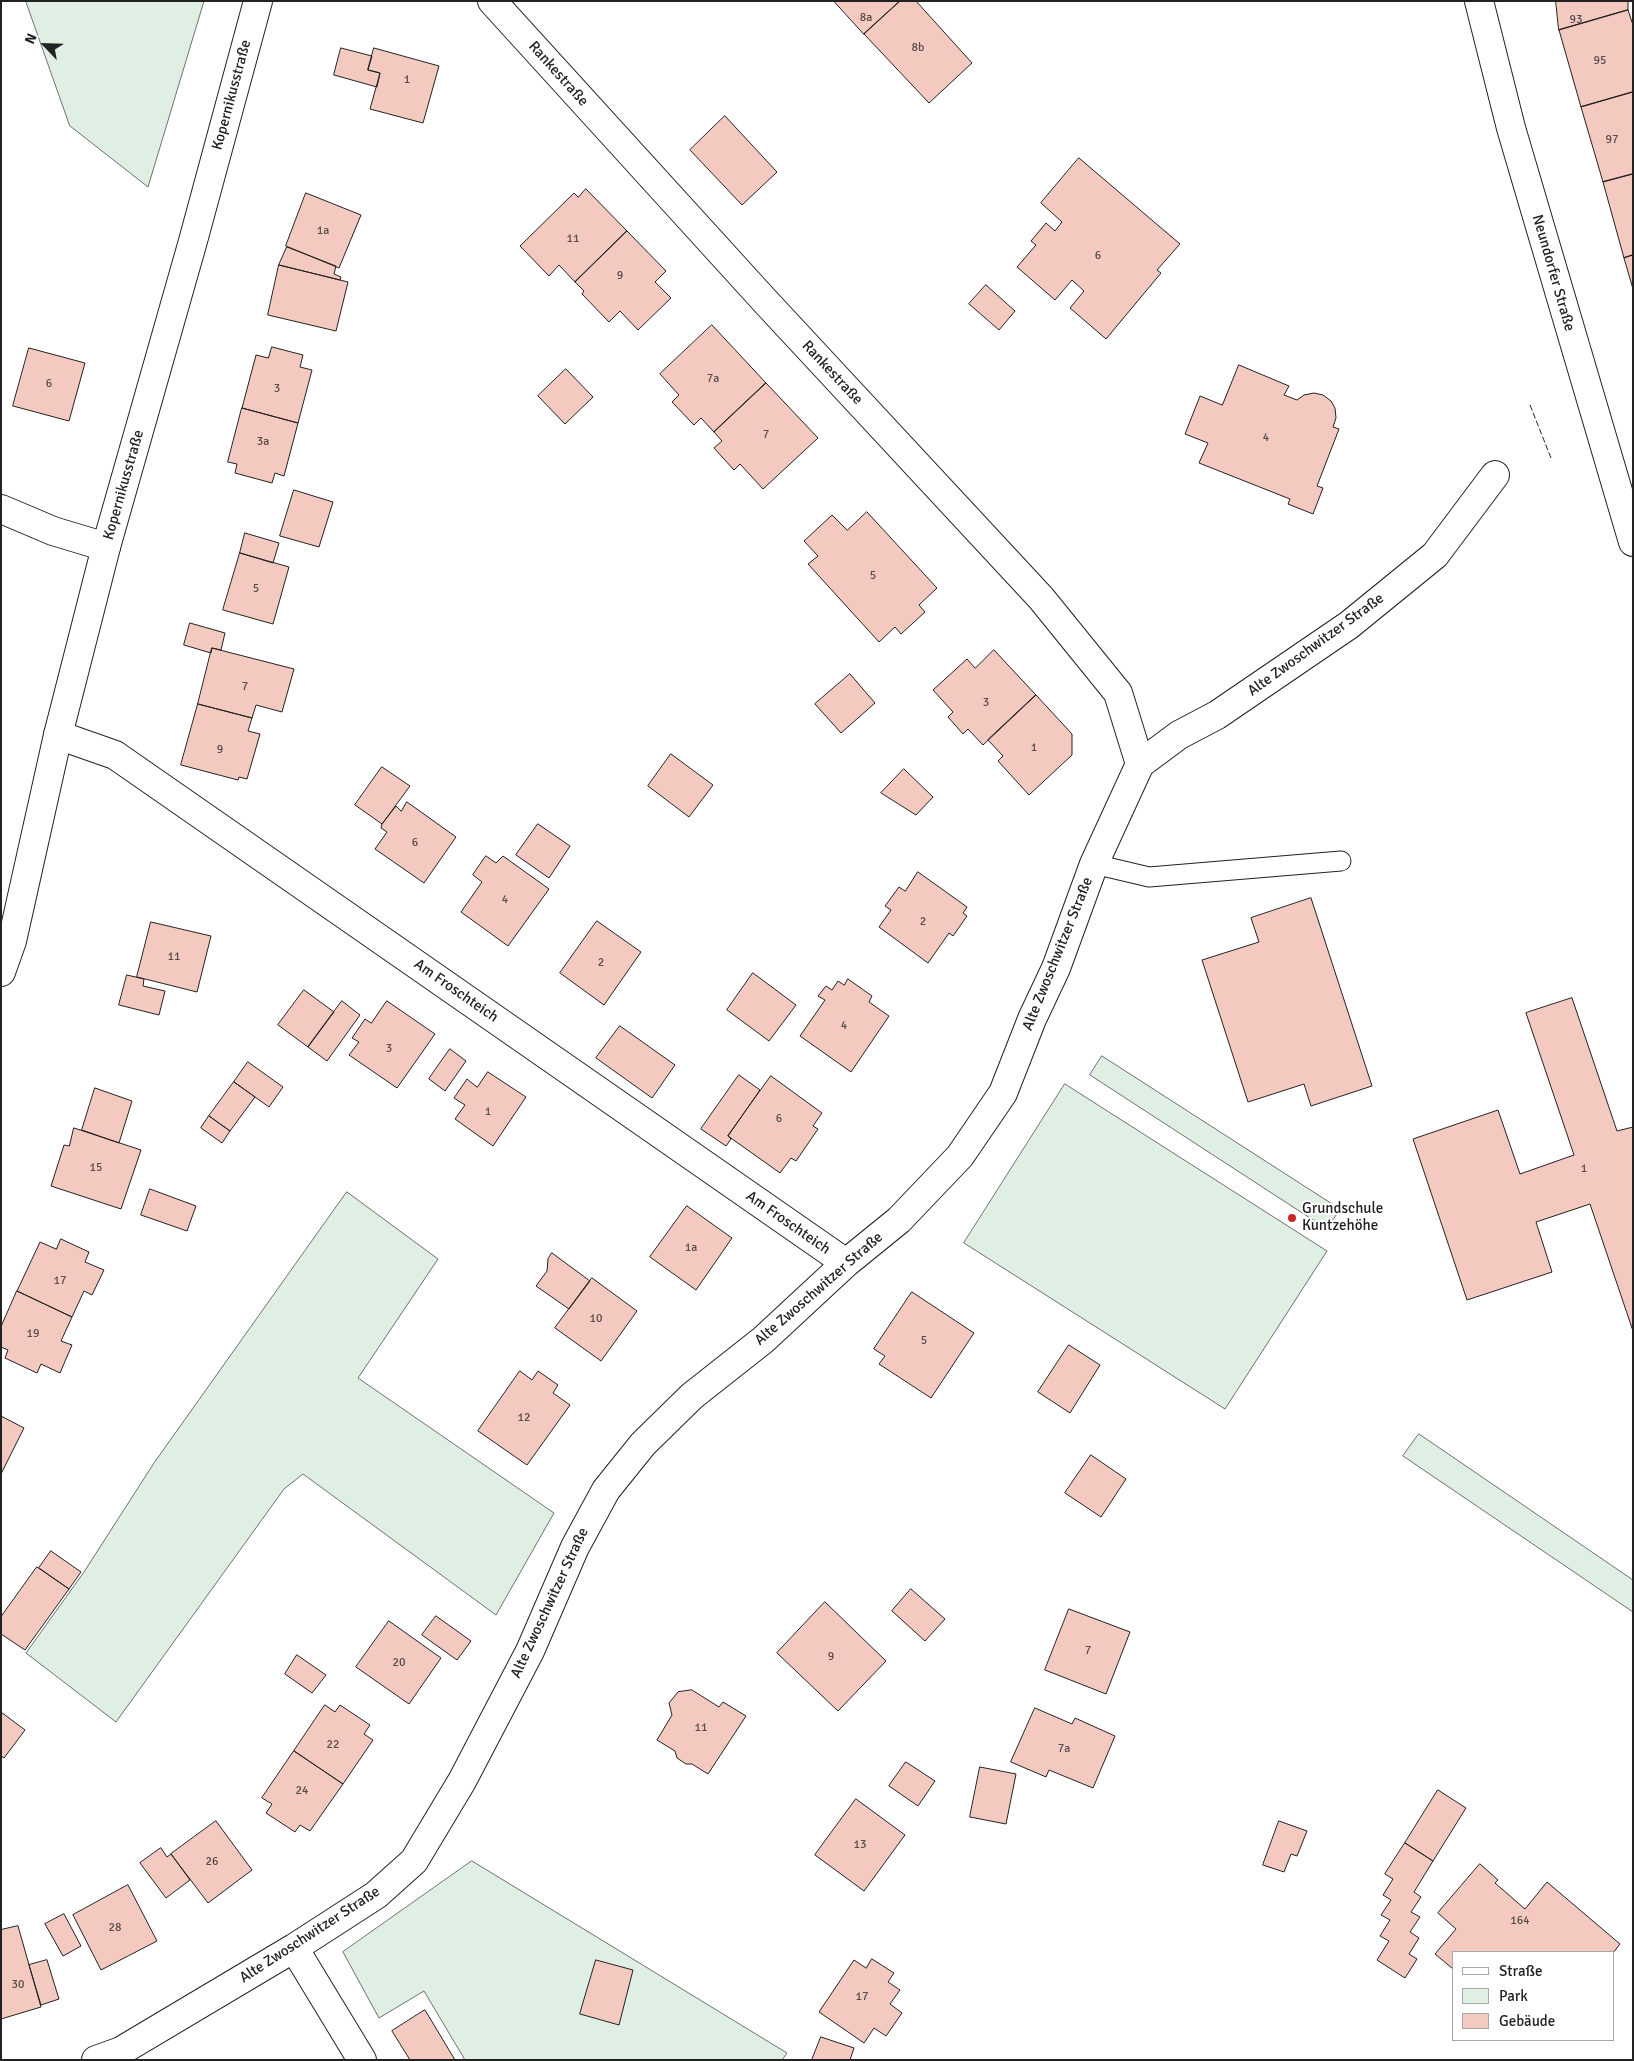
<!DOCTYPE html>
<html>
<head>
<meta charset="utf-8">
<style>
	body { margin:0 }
	#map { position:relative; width:1634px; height:2061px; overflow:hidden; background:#fff; font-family:Signika,sans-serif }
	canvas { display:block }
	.frame { position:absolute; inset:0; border:2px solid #222; pointer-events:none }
	.legend { position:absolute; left:1452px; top:1951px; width:162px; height:90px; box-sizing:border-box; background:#fff; border:1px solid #a7a7a7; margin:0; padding:6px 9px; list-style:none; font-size:15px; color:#222 }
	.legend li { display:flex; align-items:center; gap:10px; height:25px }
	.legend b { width:25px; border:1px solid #a7a7a7 }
	.north { position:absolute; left:20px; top:20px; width:50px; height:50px; -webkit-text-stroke:4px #fff; paint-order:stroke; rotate:294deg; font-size:14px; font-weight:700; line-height:20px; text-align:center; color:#222 }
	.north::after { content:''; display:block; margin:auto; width:18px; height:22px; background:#222; clip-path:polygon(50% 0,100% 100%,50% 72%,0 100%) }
</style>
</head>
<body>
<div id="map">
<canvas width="1634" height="2061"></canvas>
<div class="frame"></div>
<ul class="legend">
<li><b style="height:6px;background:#fff"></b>Straße</li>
<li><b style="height:14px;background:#e0efe3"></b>Park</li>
<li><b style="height:14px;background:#f3c9c0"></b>Gebäude</li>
</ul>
<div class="north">N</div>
</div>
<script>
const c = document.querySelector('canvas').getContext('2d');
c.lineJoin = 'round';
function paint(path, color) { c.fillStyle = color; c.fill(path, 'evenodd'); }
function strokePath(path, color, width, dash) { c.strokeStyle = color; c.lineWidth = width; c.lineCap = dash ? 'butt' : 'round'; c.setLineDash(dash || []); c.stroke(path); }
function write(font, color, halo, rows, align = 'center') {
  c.font = font + ' Signika,sans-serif'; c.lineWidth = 4; c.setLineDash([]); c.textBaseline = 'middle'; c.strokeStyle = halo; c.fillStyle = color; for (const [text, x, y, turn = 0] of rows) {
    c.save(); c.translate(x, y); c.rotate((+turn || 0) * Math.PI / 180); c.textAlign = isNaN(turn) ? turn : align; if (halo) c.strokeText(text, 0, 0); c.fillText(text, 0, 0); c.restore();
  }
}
const green = new Path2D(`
	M26,1H204L148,187L70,126Z
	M1102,1056L1340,1209L1327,1229L1090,1075Z
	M1065,1084L1327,1251L1225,1409L964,1243Z
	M347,1192L438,1259L358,1378L554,1513L496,1615L303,1474L284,1489L116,1722L26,1653L84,1572L154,1463Z
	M1419,1434L1633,1580V1612L1403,1456Z
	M472,1861L787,2053L782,2060H465L424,1991L379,2018L343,1952Z`);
paint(green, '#e0efe3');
strokePath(green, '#6f6f6f', 1);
const building = new Path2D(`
	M834,1H900L864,34Z
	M900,1H916L972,63L929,103L864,34Z
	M1556,1H1628V10L1559,30Z
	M1628,10L1633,25V92L1581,107L1559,30Z
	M341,48L372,56L368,70L380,73L377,87L334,75Z
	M374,48L439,66L423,123L370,109L380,73L368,70Z
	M1633,92V174L1603,182L1581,107Z
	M725,116L777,172L742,205L690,150Z
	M1079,158L1180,244L1157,270L1161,273L1106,339L1070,308L1084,291L1072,280L1055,300L1017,267L1036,245L1031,241L1046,223L1055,231L1062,222L1041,203Z
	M1633,174V255L1624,258L1603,182Z
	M586,189L627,231L575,282L559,265L549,276L520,246L574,193L578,197Z
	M306,193L361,215L339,268L286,246Z
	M627,231L666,271L655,282L671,298L638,330L620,311L609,322L582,294L584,291L575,282Z
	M287,247L336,266L334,274L341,277L340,280L279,265Z
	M1633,255V289L1624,258Z
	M279,265L348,282L336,331L268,315Z
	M986,285L1015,311L999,330L969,304Z
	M712,325L766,383L714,432L701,418L694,425L672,402L679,395L660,374Z
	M272,347L303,355L300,367L312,370L298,423L242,408L256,355L268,358Z
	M29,348L85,363L69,421L13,406Z
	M1239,365L1289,386L1284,395L1297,400L1304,395L1314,393L1323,395L1331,401L1335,408L1336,418L1333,427L1339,429L1317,486L1323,488L1313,514L1288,504L1290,499L1199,463L1208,443L1185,434L1200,396L1222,405Z
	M566,369L593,397L565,424L538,396Z
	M766,383L818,438L763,489L740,464L734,470L714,448L722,441L714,432Z
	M242,408L298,423L284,476L275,473L272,483L235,473L237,464L228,462Z
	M294,490L333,502L319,547L280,536Z
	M867,512L937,588L919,605L925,612L901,634L895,627L879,642L808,564L818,556L804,541L832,515L847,530Z
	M245,533L279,543L273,563L240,553Z
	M240,553L289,567L273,624L223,610Z
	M190,623L225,633L221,650L212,648L211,653L184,645Z
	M212,648L294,669L282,712L256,705L252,718L198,704Z
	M994,650L1036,695L983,745L968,729L963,734L948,717L953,712L933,690L967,659L975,668Z
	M850,674L875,703L841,733L815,704Z
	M1036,695L1072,734V755L1029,795L998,761L1003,756L988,740Z
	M198,704L252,718L248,731L260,734L247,779L239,777L238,780L181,765Z
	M671,754L713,785L689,817L648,786Z
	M382,767L410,786L382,824L355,805Z
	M904,769L933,797L916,815L881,793Z
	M407,802L456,837L424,883L375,849L387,832L381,828L382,824L396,806L401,811Z
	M538,824L570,846L549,878L516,855Z
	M486,856L496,863L503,856L549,889L508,946L461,912L482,882L473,875Z
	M918,872L967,907L963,913L967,916L953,936L949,933L928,963L879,927L891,910L885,906L899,887L905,891Z
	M1311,898L1372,1086L1311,1106L1304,1084L1248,1102L1202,960L1259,942L1251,918Z
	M597,921L641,952L604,1005L560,973Z
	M151,922L211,936L197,992L137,977Z
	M753,973L796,1005L769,1041L727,1010Z
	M127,975L144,979L143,986L165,991L159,1015L119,1005Z
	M848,979L872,996L869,1002L889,1016L851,1072L800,1036L825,1000L818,996L826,986L832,990L838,981L844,985Z
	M304,990L334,1012L308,1047L278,1025Z
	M1572,998L1617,1131L1633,1127V1331L1590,1204L1536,1222L1552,1272L1467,1300L1413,1139L1498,1110L1520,1174L1574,1155L1526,1013Z
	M342,1001L360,1015L327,1061L308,1047Z
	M387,1001L435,1034L397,1088L349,1055L359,1042L352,1038L365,1019L371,1023Z
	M620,1026L675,1065L652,1098L596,1058Z
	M450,1049L466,1061L445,1091L429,1079Z
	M248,1062L283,1087L269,1107L234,1082Z
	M488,1072L526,1097L493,1146L455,1119L465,1105L454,1098L467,1079L477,1087Z
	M739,1075L760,1090L728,1136L731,1139L726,1146L701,1129Z
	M771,1076L822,1113L813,1126L818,1129L796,1161L791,1158L780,1173L728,1136Z
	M234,1082L255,1097L230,1131L209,1116Z
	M95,1088L132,1101L119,1143L82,1130Z
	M209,1116L230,1131L222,1143L201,1128Z
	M74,1128L141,1150L121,1209L51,1186L64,1145L69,1146Z
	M150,1189L196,1206L187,1231L141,1215Z
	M687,1206L732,1238L696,1290L650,1257Z
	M61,1239L89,1252L85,1262L104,1270L92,1295L84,1291L72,1317L17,1291L40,1242L56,1249Z
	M552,1253L590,1281L569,1309L536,1286L547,1271L548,1259Z
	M592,1278L637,1311L601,1361L555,1328Z
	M17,1291L72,1317L61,1341L72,1345L60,1373L41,1364L37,1373L5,1358L8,1350L1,1347V1327Z
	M912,1292L974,1333L931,1398L879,1364L885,1356L874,1349Z
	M1069,1345L1100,1365L1070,1413L1038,1392Z
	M520,1371L532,1380L538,1371L558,1385L553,1393L570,1405L527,1465L478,1431Z
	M1,1416L24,1428L1,1474Z
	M1091,1455L1126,1479L1101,1517L1065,1493Z
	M51,1551L81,1572L69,1589L39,1568Z
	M37,1567L69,1589L25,1650L1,1634V1617Z
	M911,1589L945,1619L925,1641L892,1611Z
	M825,1602L886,1661L838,1711L777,1653Z
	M1069,1609L1130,1632L1106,1694L1045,1670Z
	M436,1616L471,1641L457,1660L422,1635Z
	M389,1621L441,1658L409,1704L356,1667Z
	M297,1655L326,1675L312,1693L285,1674Z
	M692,1690L719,1707L723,1702L746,1716L708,1774L692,1764H686L677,1758L675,1751L657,1740L672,1715L669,1703L678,1692Z
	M325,1705L335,1712L340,1705L370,1725L364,1734L373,1740L343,1784L294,1751Z
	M1035,1708L1072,1724L1075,1718L1115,1736L1093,1788L1049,1770L1046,1777L1011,1762Z
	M1,1712L25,1730L4,1758L1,1756Z
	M294,1751L343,1784L310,1831L300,1825L295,1832L266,1813L272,1804L262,1798Z
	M906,1762L935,1781L918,1806L889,1786Z
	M980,1767L1016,1774L1006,1824L970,1817Z
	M1438,1790L1466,1808L1433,1861L1405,1843Z
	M856,1799L905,1835L864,1891L815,1855Z
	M216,1821L252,1870L208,1903L171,1854Z
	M1279,1821L1307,1831L1297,1856L1291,1854L1284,1872L1263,1865Z
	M1405,1843L1433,1861L1414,1892L1421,1897L1411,1912L1420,1917L1410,1932L1419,1938L1409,1954L1417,1959L1405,1978L1377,1960L1389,1941L1380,1936L1390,1920L1381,1915L1391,1900L1383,1895L1393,1879L1385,1874Z
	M161,1848L167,1857L171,1854L190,1880L166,1898L140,1863Z
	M1480,1864L1498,1880L1495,1883L1525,1909L1547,1882L1620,1944L1613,1953L1453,1952V1969L1435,1954L1456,1929L1438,1913Z
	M128,1885L157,1941L101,1970L73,1915Z
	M64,1914L81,1946L63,1956L45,1924Z
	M18,1926L41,2007L1,2019V1930Z
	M872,1959L894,1973L888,1982L900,1990L890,2004L902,2013L886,2036L874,2028L864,2043L819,2012L854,1960L866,1968Z
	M47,1960L59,1999L41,2005L29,1965Z
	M596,1960L633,1970L619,2025L580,2014Z
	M425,2010L455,2060H410L392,2031Z
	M821,2037L854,2048L850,2060H812Z`);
paint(building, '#f3c9c0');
strokePath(building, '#222', 1);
const service = new Path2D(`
	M1094,864L1149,877L1341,861`);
const minor = new Path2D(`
	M492,1L765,301L1041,598L1118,693L1140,764
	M1479,1L1511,128L1633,542
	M1,509L53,531L106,547
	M58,735L115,755C360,923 602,1095 846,1263
	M294,1948L362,2060
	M96,2060L121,2051L294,1948L376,1895L414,1861L462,1781L530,1651L575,1547L606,1490L643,1444L692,1396L763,1340L846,1263L899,1220L960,1156L1003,1093L1032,1019L1056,968L1094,864L1140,764L1179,735L1217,715L1349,625L1435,555L1495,475`);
const tertiary = new Path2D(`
	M1,972L12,941L58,735L106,547L193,241L258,1`);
strokePath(service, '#222', 21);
strokePath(minor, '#222', 30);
strokePath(tertiary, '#222', 30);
strokePath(service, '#fff', 19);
strokePath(minor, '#fff', 28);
strokePath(tertiary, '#fff', 28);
strokePath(new Path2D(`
	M1530,405L1551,458`), '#222', 1, [6, 2.5]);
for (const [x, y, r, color] of [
	[1292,1218,5,"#c62828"]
]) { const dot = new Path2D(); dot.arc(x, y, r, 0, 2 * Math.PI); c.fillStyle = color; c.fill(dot); strokePath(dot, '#fff', 2); }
write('12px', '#564c4a', null, [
	["8a",866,18],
	["93",1576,20],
	["8b",918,48],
	["95",1600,61],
	["1",407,80],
	["97",1612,140],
	["1a",323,231],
	["11",573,239],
	["6",1098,256],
	["9",620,276],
	["7a",713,379],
	["6",49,384],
	["3",277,389],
	["7",766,435],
	["4",1266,438],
	["3a",263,442],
	["5",873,576],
	["5",256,589],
	["7",245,687],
	["3",986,703],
	["1",1034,748],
	["9",220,750],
	["6",415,843],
	["4",505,900],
	["2",923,922],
	["11",174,957],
	["2",601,963],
	["4",844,1026],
	["3",389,1049],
	["1",488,1112],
	["6",779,1119],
	["15",96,1168],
	["1",1584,1169],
	["1a",691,1248],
	["17",60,1281],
	["10",596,1319],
	["19",33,1334],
	["5",924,1341],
	["12",524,1418],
	["7",1088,1651],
	["9",831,1657],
	["20",399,1663],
	["11",701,1728],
	["22",333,1745],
	["7a",1064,1749],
	["24",302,1791],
	["13",860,1845],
	["26",212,1862],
	["164",1520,1921],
	["28",115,1928],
	["30",18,1985],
	["17",862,1997]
]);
write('15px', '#222', '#fff', [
	["Rankestraße",558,74,48],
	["Kopernikusstraße",232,95,-75],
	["Neundorfer Straße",1553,273,74],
	["Rankestraße",832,373,47],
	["Kopernikusstraße",124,485,-74],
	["Alte Zwoschwitzer Straße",1316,645,-36],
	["Alte Zwoschwitzer Straße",1058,954,-68],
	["Am Froschteich",456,991,35],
	["Am Froschteich",788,1223,35],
	["Alte Zwoschwitzer Straße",819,1289,-41],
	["Alte Zwoschwitzer Straße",550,1603,-65],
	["Alte Zwoschwitzer Straße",310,1935,-33]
]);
write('15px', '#222', '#fff', [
	["Grundschule",1302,1209],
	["Kuntzehöhe",1302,1226]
], 'left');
</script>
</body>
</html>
